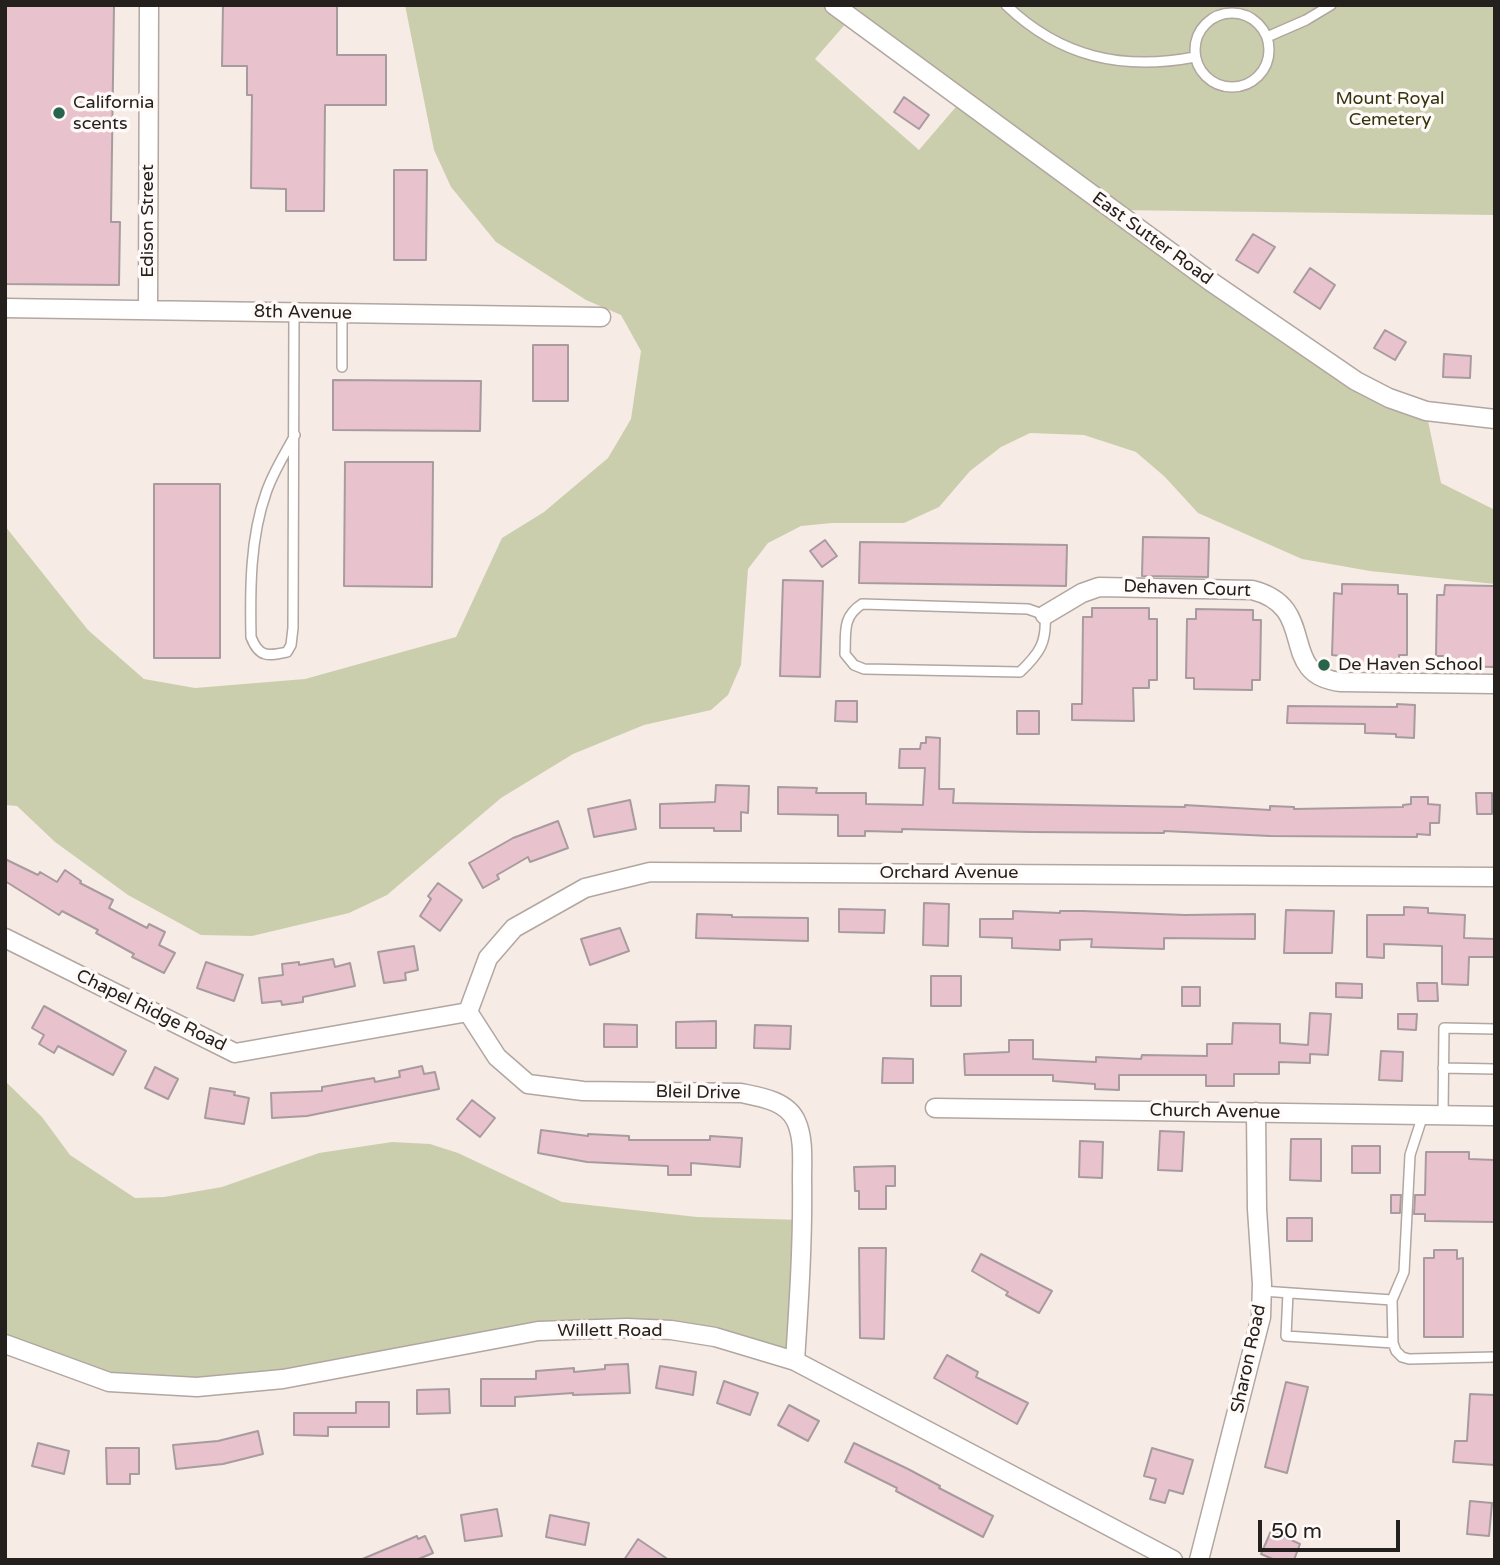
<!DOCTYPE html>
<html>
<head>
<meta charset="utf-8">
<style>
	body { margin:0 }
	#map { position:relative; width:1500px; height:1565px; overflow:hidden; background:#f7ebe5; font-family:"Varela Round",sans-serif }
	canvas { display:block }
	.frame { position:absolute; inset:0; border:7px solid #24201e; pointer-events:none }
	.scale { position:absolute; left:1258px; top:1520px; width:142px; height:32px; box-sizing:border-box; border:4px solid #24201e; border-top:0; padding-left:9px; font-size:21px; line-height:24px; white-space:nowrap; color:#24201e; -webkit-text-stroke:5px #fffaf7; paint-order:stroke }
</style>
</head>
<body>
<div id="map">
<canvas width="1500" height="1565"></canvas>
<div class="frame"></div>
<div class="scale">50 m</div>
</div>
<script>
const c = document.querySelector('canvas').getContext('2d');
c.lineJoin = 'round';
function paint(path, color) { c.fillStyle = color; c.fill(path, 'evenodd'); }
function strokePath(path, color, width, dash) { c.strokeStyle = color; c.lineWidth = width; c.lineCap = dash ? 'butt' : 'round'; c.setLineDash(dash || []); c.stroke(path); }
function write(font, color, halo, rows, align = 'center') {
  c.font = font + ' "Varela Round",sans-serif'; c.lineWidth = 7; c.setLineDash([]); c.textBaseline = 'middle'; c.strokeStyle = halo; c.fillStyle = color; for (const [text, x, y, turn = 0] of rows) {
    c.save(); c.translate(x, y); c.rotate((+turn || 0) * Math.PI / 180); c.textAlign = isNaN(turn) ? turn : align; if (halo) c.strokeText(text, 0, 0); c.fillText(text, 0, 0); c.restore();
  }
}
paint(new Path2D(`
	M405,5H1495V215L1114,210L1271,323L1426,411L1441,483L1495,510V584L1370,571L1302,559L1198,513L1165,477L1136,452L1084,435L1030,433L1001,447L970,471L939,507L904,523H832L801,526L768,543L748,569L741,665L728,695L711,710L644,725L573,754L501,798L387,895L349,913L252,936L201,935L128,895L55,842L17,806L5,805V526L88,630L144,679L195,688L305,679L456,637L502,538L544,512L608,458L631,419L641,351L621,315L586,300L496,242L451,187L434,150ZM848,21L961,101L919,150L815,59Z
	M5,1081L42,1117L70,1155L135,1198L164,1197L222,1187L319,1153L392,1142L430,1144L458,1153L562,1202L697,1217L803,1220L795,1361L715,1337L538,1331L283,1379L109,1382L5,1344Z`), '#cacead');
const building = new Path2D(`
	M5,5H114L111,222H120L119,285L5,284Z
	M223,5H337V55H386V105H325L324,211H286V189L251,188L252,95H247V66H222Z
	M904,97L929,115L919,129L894,112Z
	M394,170H427L426,260H394Z
	M1253,234L1275,247L1258,273L1236,260Z
	M1310,268L1335,285L1320,309L1294,292Z
	M1385,330L1406,342L1395,360L1374,348Z
	M533,345H568V401H533Z
	M1444,354L1471,356L1470,378L1443,377Z
	M333,380L481,381L480,431L333,430Z
	M345,462H433L432,587L344,586Z
	M154,484H220V658H154Z
	M1143,537L1209,538L1208,577L1142,576Z
	M825,540L837,556L822,567L810,551Z
	M860,542L1067,545L1066,586L859,583Z
	M783,580L823,581L820,677L780,676Z
	M1342,584L1398,585V594H1407V655H1399V665L1339,664L1340,656L1332,655L1334,593L1342,594Z
	M1445,585L1495,586V667L1444,666V656H1436L1437,595H1444Z
	M1092,608H1149V619H1157V680H1149V688H1133L1134,721L1072,720V704H1082L1083,617H1092Z
	M1196,609L1253,610V620H1261L1260,680H1252V690L1194,689V678H1186L1187,619H1196Z
	M836,701H857V722L835,721Z
	M1397,704L1415,705L1414,738L1396,737V734L1365,733V724L1287,723L1288,706L1397,707Z
	M1017,711H1039V734H1017Z
	M926,737L940,738L939,789H954L953,803L1185,807V805L1270,810V806L1294,807V809L1403,807V805L1411,804V797H1428V804L1440,805L1439,823H1430V835L1417,834V837L1270,836L1164,831V833L1031,832L902,829V832L865,831V836H838V815L778,814V787L817,788L816,793H866V804L923,805L925,768H899L900,749H920L921,743H926Z
	M716,785L749,786L748,813L741,812V831H714V828H660V804L715,802Z
	M1476,793H1492V814H1477Z
	M630,800L636,829L594,837L588,809Z
	M558,821L568,848L530,862L528,857L497,875L499,879L483,888L469,863L513,838Z
	M5,859L38,875L40,872L57,882L65,870L81,881L80,883L113,900L109,908L147,928L149,924L165,932L159,945L175,953L164,973L132,957L134,954L96,933L98,930L62,911L59,915L5,881Z
	M438,883L462,900L440,931L420,916L431,899L428,896Z
	M924,903L949,904L948,946L923,945Z
	M1404,907L1428,908V913L1465,915L1464,938L1495,939V957H1469L1468,985L1442,984V946L1384,944V958L1367,957V915H1404Z
	M839,909L885,910L884,933L839,932Z
	M1286,910L1334,911L1332,953H1284Z
	M1013,911L1060,913V911H1083L1185,915L1255,914V939L1164,938V949L1091,947L1092,939L1060,940V950L1012,948V938L980,937V919H1013Z
	M697,914L732,915V917L808,918V941L696,938Z
	M620,928L629,951L590,965L581,939Z
	M414,946L418,970L405,973L406,980L384,983L378,952Z
	M333,959L335,967L350,963L355,986L303,997V1002L282,1005L281,1001L262,1003L259,978L283,975L282,964L299,962V965Z
	M206,962L243,975L234,1001L197,988Z
	M931,976H961V1006H931Z
	M1336,983L1362,984V998L1336,997Z
	M1417,983H1437L1438,1001H1418Z
	M1182,987H1200V1006H1182Z
	M44,1006L126,1051L113,1075L58,1046L54,1053L39,1044L44,1035L32,1028Z
	M1310,1013L1331,1014L1328,1055L1310,1054V1063L1279,1062V1074H1234V1086H1206V1075H1119V1090L1095,1089V1084L1053,1081V1075H965L964,1054L1009,1052V1040H1033V1059L1096,1062V1057L1141,1059L1142,1055L1207,1056V1044H1232L1233,1023L1280,1024V1043L1308,1045Z
	M1398,1014H1417L1416,1030L1398,1029Z
	M716,1021V1048H676V1022Z
	M604,1024L637,1025V1047H604Z
	M755,1025L791,1026L790,1049L754,1048Z
	M1381,1051L1403,1052L1402,1081L1379,1080Z
	M883,1058L913,1059V1083H882Z
	M422,1066L424,1074L435,1072L439,1089L307,1116L272,1118L271,1093L322,1091V1087L374,1078L375,1082L400,1077L399,1071Z
	M155,1067L178,1079L168,1099L145,1088Z
	M210,1088L235,1092L234,1095L249,1098L244,1124L205,1118Z
	M472,1100L495,1118L480,1137L457,1119Z
	M541,1130L588,1136V1134L629,1136V1140H710V1136L742,1138L740,1167L691,1163V1175H668V1166L587,1162L538,1153Z
	M1160,1131L1184,1132L1182,1171L1158,1170Z
	M1291,1139H1321V1181L1290,1180Z
	M1080,1141L1103,1142L1102,1178L1079,1177Z
	M1352,1146H1380V1173H1352Z
	M1426,1152H1469V1159L1495,1160V1222L1425,1221V1214H1414L1415,1195H1425Z
	M895,1166V1186H886V1209H859V1191H855L854,1167Z
	M1391,1195H1401L1400,1213H1391Z
	M1287,1218H1312V1241H1287Z
	M859,1248H886L884,1339L860,1338Z
	M1434,1250H1457V1259L1463,1258V1337H1424V1258H1434Z
	M981,1254L1052,1291L1039,1313L1006,1295L1008,1292L972,1271Z
	M947,1355L978,1372L976,1377L1028,1403L1017,1424L934,1378Z
	M628,1364L630,1393L573,1395V1393L515,1397V1406H481V1379H536V1371L574,1368V1372L605,1369V1365Z
	M660,1366L696,1372L693,1395L656,1388Z
	M724,1381L758,1393L750,1415L717,1403Z
	M1286,1382L1308,1387L1287,1473L1265,1467Z
	M449,1389L450,1413L417,1414V1390Z
	M1470,1394L1495,1395V1465L1453,1462L1455,1441H1467Z
	M356,1402H389V1427H328V1436L294,1435V1413H356Z
	M789,1405L819,1421L808,1441L778,1425Z
	M258,1431L263,1454L223,1464L176,1469L173,1445L218,1441Z
	M38,1443L69,1451L64,1474L32,1466Z
	M854,1443L908,1469L940,1486L939,1488L993,1516L983,1537L896,1491L897,1488L845,1462Z
	M106,1448H139V1474H130V1484H107Z
	M1152,1448L1193,1460L1183,1494L1169,1490L1165,1503L1150,1499L1156,1479L1144,1476Z
	M1470,1501L1492,1503L1489,1536L1467,1534Z
	M497,1509L502,1536L465,1541L461,1515Z
	M550,1515L589,1523L585,1545L546,1537Z
	M1271,1531L1300,1544L1294,1560H1275L1261,1554Z
	M417,1536L418,1539L425,1536L433,1553L416,1560H360Z
	M638,1539L669,1560H624Z`);
paint(building, '#e8c2cd');
strokePath(building, '#a89b9f', 2);
const service = new Path2D(`
	M1006,5C1060,57 1122,71 1195,57
	M1195 50a37 37 0 1 1 74 0a37 37 0 1 1-74 0Z
	M1267,37L1306,20L1331,5
	M294,313L293,628L291,645L287,652C268,656 259,658 251,637C250,590 250,538 266,493C273,472 285,454 295,435
	M342,367V313
	M862,604L1028,609L1045,615C1047,642 1040,653 1020,672L864,669L854,665L845,654C846,632 842,617 862,604Z
	M1443,1068L1495,1069
	M1423,1115L1410,1155L1404,1272L1392,1300L1393,1343L1396,1351L1402,1357L1409,1359L1495,1357
	M1443,1115L1444,1028L1495,1029
	M1262,1291L1392,1300
	M1288,1293L1286,1336L1393,1343`);
const minor = new Path2D(`
	M834,5L1210,281L1356,381L1389,398L1426,411L1495,419
	M5,308L601,317
	M148,310L149,5
	M1045,615L1082,593L1099,587L1252,590C1321,607 1275,675 1341,682L1495,684
	M5,938L235,1053L468,1012
	M468,1012L488,958L514,928L585,888L650,872L1495,877
	M468,1012L497,1057L528,1084L583,1091L741,1093C761,1097 787,1101 796,1121C804,1138 802,1161 802,1179C803,1240 799,1300 795,1361
	M935,1108L1495,1116
	M5,1344L109,1382L197,1387L283,1379L538,1331L627,1328L671,1330L715,1337L795,1361L1173,1560
	M1199,1560L1261,1317L1262,1284L1257,1209L1256,1112`);
strokePath(service, '#b2a6a0', 12);
strokePath(minor, '#b2a6a0', 21);
strokePath(service, '#fff', 9);
strokePath(minor, '#fff', 18);
for (const [x, y, r, color] of [
	[59,113,7,"#29644d"],
	[1324,665,7,"#29644d"]
]) { const dot = new Path2D(); dot.arc(x, y, r, 0, 2 * Math.PI); c.fillStyle = color; c.fill(dot); strokePath(dot, '#fffaf7', 2.5); }
write('18px', '#32350b', '#fffaf7', [
	["Mount Royal",1390,99],
	["Cemetery",1390,120]
]);
write('18px', '#24201e', '#fffaf7', [
	["California",73,103],
	["scents",73,124],
	["De Haven School",1338,665]
], 'left');
write('18px', '#24201e', '#fffaf7', [
	["Edison Street",148,221,-90],
	["East Sutter Road",1152,239,36],
	["8th Avenue",303,313,1],
	["Dehaven Court",1187,589,2],
	["Orchard Avenue",949,873],
	["Chapel Ridge Road",151,1011,26],
	["Bleil Drive",698,1093,1],
	["Church Avenue",1215,1112,1],
	["Willett Road",610,1331],
	["Sharon Road",1249,1359,-78]
]);
</script>
</body>
</html>
